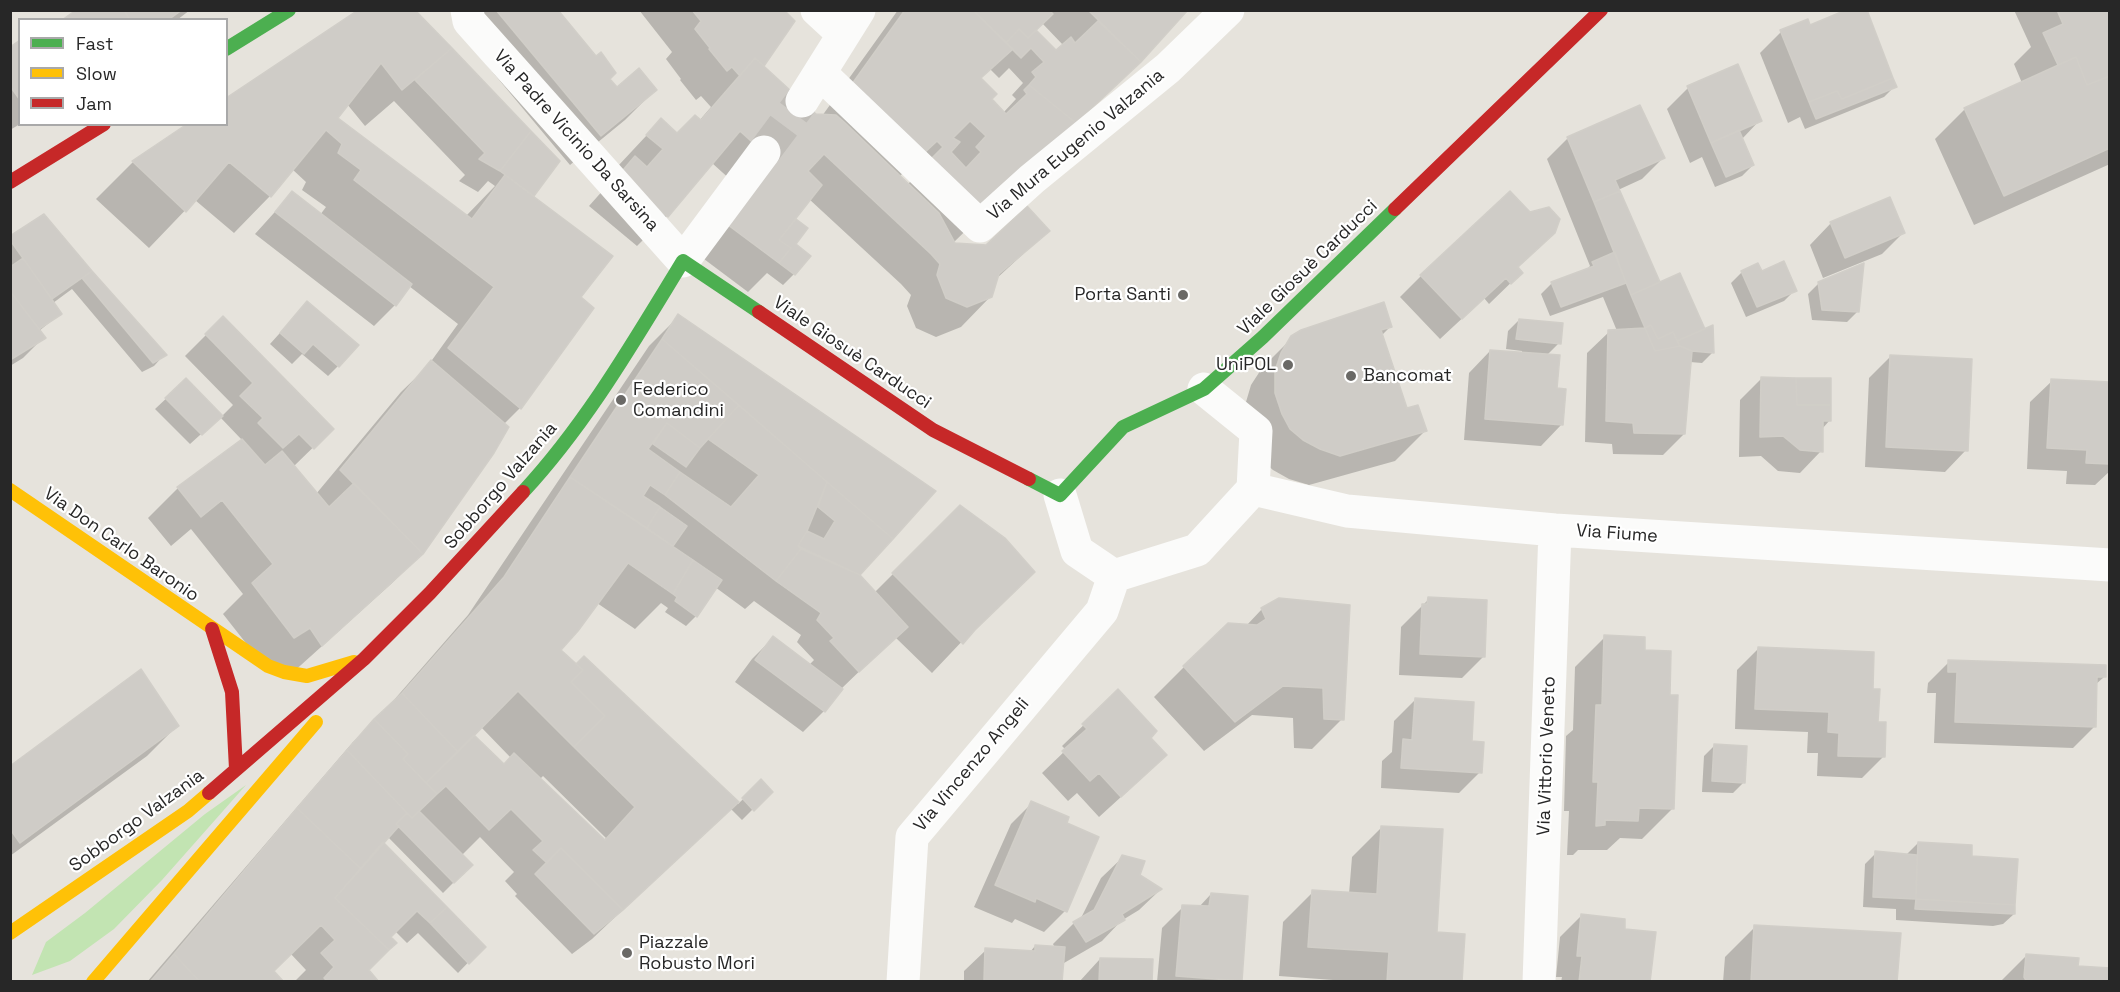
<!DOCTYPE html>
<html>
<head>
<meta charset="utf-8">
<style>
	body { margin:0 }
	#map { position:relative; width:2120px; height:992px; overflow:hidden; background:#e6e3dc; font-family:"Space Grotesk",sans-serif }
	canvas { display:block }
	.frame { position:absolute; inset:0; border:12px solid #272727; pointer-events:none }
	.legend { position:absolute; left:18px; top:18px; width:210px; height:108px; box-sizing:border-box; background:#fff; border:2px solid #a9a9a9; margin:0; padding:8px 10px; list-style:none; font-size:18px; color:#272727 }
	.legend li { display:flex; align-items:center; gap:12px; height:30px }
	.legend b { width:30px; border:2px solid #a9a9a9 }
</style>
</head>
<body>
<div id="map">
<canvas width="2120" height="992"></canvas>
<div class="frame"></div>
<ul class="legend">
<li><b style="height:8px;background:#4caf50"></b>Fast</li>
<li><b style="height:8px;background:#ffc107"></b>Slow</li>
<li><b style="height:8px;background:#c62828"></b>Jam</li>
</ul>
</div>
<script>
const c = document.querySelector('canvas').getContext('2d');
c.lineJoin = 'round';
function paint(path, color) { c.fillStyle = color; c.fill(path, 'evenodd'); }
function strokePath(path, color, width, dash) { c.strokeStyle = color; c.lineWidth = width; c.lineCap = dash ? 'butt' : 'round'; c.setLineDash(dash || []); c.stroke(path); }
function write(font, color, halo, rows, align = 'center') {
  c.font = font + ' "Space Grotesk",sans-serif'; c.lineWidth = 4.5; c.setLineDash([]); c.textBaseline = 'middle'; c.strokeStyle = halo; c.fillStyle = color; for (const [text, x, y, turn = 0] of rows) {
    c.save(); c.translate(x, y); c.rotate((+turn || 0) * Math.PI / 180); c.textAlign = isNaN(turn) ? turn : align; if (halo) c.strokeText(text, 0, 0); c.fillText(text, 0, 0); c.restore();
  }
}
paint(new Path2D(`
	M246,785L162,880L114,929L70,961L32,975L46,942L85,913L205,814Z`), '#c2e4b2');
paint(new Path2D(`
	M79,10H190L177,20H65Z
	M413,10L558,161L532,196L579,298L592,308L520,408L503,425L422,553L391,584L291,674L264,666L223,614L243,594L191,529L171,546L148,518L178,488L242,440L220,417L190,444L155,409L186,380L221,417L233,405L185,356L223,318L332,429L293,467L316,494L401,392L427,367L458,324L409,286L395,305L374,326L255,234L292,193L320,215L326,207L302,190L306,182L292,169L270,196L234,233L195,200L149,248L96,199L133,162L189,124H226ZM394,101L465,175L459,181L478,192L488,181L495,186L466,216L336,119L347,104L365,126Z
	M453,10H556L617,89L655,90L625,120L570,165L465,39Z
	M639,10H782L793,22L762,67L816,115L822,116L898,10H1185L1140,61L953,243L954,244L986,246L1048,231L996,279L991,296L961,327L936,337L916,328L907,306L911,295L901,284L809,199L790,224L793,244L794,274L783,285L767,273L748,292L700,256L743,191L712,163L667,216L637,246L589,206L605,188L618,166L661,120L677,135L699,121L711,107L701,96L696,100L680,80L681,79L666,59L672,52ZM1042,23L1063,45L1055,52L1034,31ZM1009,68L1023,83L1012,95L1016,99L1003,113L990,99L980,79L990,69L999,78ZM906,170L914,178L907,185L899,177Z
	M2014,10H2110V164L1974,225L1935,139L1965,109L2022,83L2014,64L2031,47Z
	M1809,27L1895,86L1884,97L1805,129L1800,117L1788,123L1760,53L1781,32Z
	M20,42V124L10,130V48Z
	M1688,88L1760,120L1742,139L1753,165L1742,176L1715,187L1702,157L1690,163L1667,109Z
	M1568,138L1663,158L1642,179L1618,190L1659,284L1704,330L1713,352L1702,363L1690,362L1684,434L1663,455L1613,454L1612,444L1585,442L1587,353L1609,332L1617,331L1603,297L1550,316L1541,294L1552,283L1585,271L1590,266L1547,159Z
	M1831,223L1904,232L1882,254L1823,278L1810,245Z
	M10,238L90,271L164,355L154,366L142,372L72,289L53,303L60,314L39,331L44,337L23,358L10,366Z
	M1532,254L1517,268L1521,273L1489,304L1484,298L1440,339L1400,297L1421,276Z
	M1742,272L1761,273L1795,290L1784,301L1746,317L1731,283Z
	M1819,283L1858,311L1847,322L1812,320L1808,294Z
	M297,314L338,366L328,376L302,354L292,364L270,344Z
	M679,316L934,491L858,575L874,593L960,507L968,635L932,673L895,637L841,689L824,711L803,732L735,682L752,659L773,638L809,665L814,660L797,642L801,635L754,601L745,609L715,587L696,616L686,626L665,612L668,608L661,603L635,629L597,603L559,650L576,666L584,658L738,804L761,782L770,792L742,820L730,808L592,939L572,954L515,896L517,894L505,881L514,872L480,837L461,856L471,865L443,893L387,836L381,842L483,947L458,973L418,933L407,943L395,931L367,971L377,982H294L306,970L290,953L272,971L282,982H147L353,742L380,716L468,615L649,346ZM481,727L511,758L504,765L472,735ZM543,776L606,838L603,841L539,780Z
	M1519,320L1559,343L1547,355L1562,424L1541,446L1464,440L1469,373L1490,351L1522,354V351L1506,349L1508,331Z
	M1391,326L1381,336L1406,410L1425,431L1395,461L1309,485L1289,479L1273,470L1260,459L1246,402L1251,385L1262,368L1292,338Z
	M1891,356L1966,450L1945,472L1865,467L1869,378Z
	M1761,379L1830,420L1822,429L1821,451L1800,473L1778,471L1761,456L1739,457L1740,400Z
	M2052,381L2110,384V471L2095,485L2066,484L2067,471L2027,469L2030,402Z
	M1429,599L1483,657L1462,678L1399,675L1401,627Z
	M1279,600L1342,719L1312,749L1294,748L1293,718L1252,715L1204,751L1154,697L1184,667L1246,626L1262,609Z
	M1605,637L1643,652L1672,809L1642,839L1620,838L1607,850H1578L1573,855H1567L1569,811H1564L1566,736L1573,730L1575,667Z
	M1759,648L1871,690L1883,757L1862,778L1817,776L1818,753H1807L1808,732L1735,729L1737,670Z
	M1949,662L2104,677L2095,685L2094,727L2073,748L1934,743L1936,693H1927L1928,683Z
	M1118,692L1149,738L1144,776L1099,817L1077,793L1068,801L1042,773L1066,750L1062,746Z
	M1415,700L1480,772L1459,793L1381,788L1382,761L1392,752L1394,721Z
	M177,726L147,756L10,856V768Z
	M1714,746L1744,782L1733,793L1702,792L1704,756Z
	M1032,803L1066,824L1065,911L1044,932L1015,919L1012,923L974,907L1011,824Z
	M1382,827L1460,982H1360L1279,976L1283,922L1313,892L1349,894L1352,857Z
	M1918,843L1970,857L2014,914L2003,924L1993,926L1896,920V909L1863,907L1865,864L1876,853L1906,855Z
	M1123,857L1138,875L1160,890L1139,910L1121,921L1102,941L1064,963L1063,959L1061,982H964V971L986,950L1030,952L1035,946L1055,948L1053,944L1074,923L1080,920L1101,878Z
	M1211,894L1240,981L1157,982L1162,928L1183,907H1199Z
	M1581,916L1623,931L1649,982H1561L1562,977H1556L1560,937Z
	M1755,927L1895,982H1723L1725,957Z
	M2026,956L2076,968L2110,982H2000Z
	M1100,959L1151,982H1079Z`), '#0003');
const building = new Path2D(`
	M76,10H124L130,20H62Z
	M124,10H182L168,20H130Z
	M358,10H415L452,48L402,90L381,63L338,118L472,219L505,175L613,256L581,297L594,308L521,409L448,348L494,287L354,180L361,170L338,153L342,144L326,130L271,197L229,162L186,212L132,161L187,124H226V98Z
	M496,10H558L596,56L601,52L616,73L610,79L617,87L639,68L657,90L601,136Z
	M692,10H784L795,21L764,66L755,58L740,76L732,67L727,71L709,49L710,48L695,29L701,21Z
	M905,10H973L1013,49L981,78L997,94L992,99L1006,114L1027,94L1024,90L1029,85L1076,123L978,220L925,165L943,147L937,141L922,155L852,84ZM970,121L986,136L976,147L981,152L966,168L951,152L960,142L953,138Z
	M973,10H1049L1053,14L1028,38L1019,29L1006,43Z
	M1088,10H1186L1187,11L1141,62Z
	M1846,10H1867L1893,78L1842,99L1837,91L1809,102L1780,30L1808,19L1810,25Z
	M2057,10H2110V76L2087,85L2076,57L2058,65L2043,33L2063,24Z
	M1098,21L1141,62L1076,123L1029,85L1036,77L1032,72L1044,62L1031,48L1021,58L1006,43L1019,29L1028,38L1036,30L1056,50L1071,37L1075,43Z
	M20,40V100L10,86V47Z
	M452,48L531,131L500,171L479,159L485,153L415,80Z
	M2076,57L2087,85L2110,76V148L2004,196L1964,108Z
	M755,58L816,114L836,115L844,122L939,213L955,243L986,245L1027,206L1050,231L999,274L992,297L967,307L946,298L937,275L940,264L931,254L824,154L808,171L822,185L779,240L791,248L779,263L728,225L772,160L740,131L668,217L618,176L635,156L647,167L663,149L646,135L661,118L677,133L695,115L701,120Z
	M1738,64L1762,121L1711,143L1687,86Z
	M1893,78L1897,87L1816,119L1809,102L1837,91L1842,99Z
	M1640,105L1665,158L1615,180L1620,191L1594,202L1567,137Z
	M1739,130L1754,165L1726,177L1711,143Z
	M531,131L560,161L534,196L500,171Z
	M292,191L412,284L396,306L275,212Z
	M1510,191L1530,212L1549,207L1560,219L1555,233L1518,267L1523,273L1511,284L1506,278L1462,319L1420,275Z
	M1620,191L1660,282L1631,295L1594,202Z
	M1890,197L1905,233L1845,258L1830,222Z
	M44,214L92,271L52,299L10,240V236Z
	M796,219L808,228L796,244L811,256L795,275L779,263L791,248L779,240Z
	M1615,252L1626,283L1561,307L1551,282L1594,266L1592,262Z
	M23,258L62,314L39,329L10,291V267Z
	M1784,261L1797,291L1757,307L1741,271L1758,263L1762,271Z
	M1864,263L1859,312L1822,310L1818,282Z
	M92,271L167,355L153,363L82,278Z
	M1680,273L1705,329L1677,341L1673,332L1658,339L1651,325L1645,328L1631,295Z
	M10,291L46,338L10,360Z
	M307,301L359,345L339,367L313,344L304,354L280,333Z
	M1384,302L1392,327L1381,330L1407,408L1418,405L1427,431L1340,456L1320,449L1303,440L1290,429L1282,414L1275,393V371L1281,353L1291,336L1301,330Z
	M678,314L936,491L893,539L662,339Z
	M223,316L334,429L314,449L299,434L283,448L258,423L263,418L240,396L253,383L205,334Z
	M1519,319L1563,323L1561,344L1516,339Z
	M1651,325L1658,339L1673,332L1680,346L1655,351L1645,328Z
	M1713,325L1714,353L1692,351L1680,346L1677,341Z
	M1645,328L1655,351L1680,346L1692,351L1685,434L1634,433L1633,423L1606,421L1608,330Z
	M662,339L739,405L700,448L667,423L648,449L680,472L665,495L650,485L643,496L660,507L647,528L570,477Z
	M1490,350L1560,355L1557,388L1566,389L1563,425L1485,419Z
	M1890,355L1972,359L1968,451L1886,447Z
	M431,360L509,427L494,453L423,554L340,470Z
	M1761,377L1796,378L1797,405H1831V421H1823V452L1800,450L1783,436L1760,437Z
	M186,378L223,416L202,435L165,398Z
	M1796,378H1831V405H1797Z
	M2051,379L2110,382V464L2086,463L2087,450L2047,448Z
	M739,405L827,482L807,531L798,546L801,549L776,581L665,495L680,472L731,507L759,475L708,439Z
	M667,423L700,448L686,467L653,444Z
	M242,439L265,465L282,451L329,507L354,483L423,554L322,646L310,628L294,638L252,583L273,564L222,500L201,517L177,487Z
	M570,477L693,560L673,594L628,563L578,631L561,650L583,670L571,682L605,716L574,747L518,691L458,752L402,693L504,577Z
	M827,482L893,539L860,575L798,546L807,531L824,539L835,521L818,507Z
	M960,505L1005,538L1035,572L975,630L963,644L892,573Z
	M660,507L687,526L673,546L647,528Z
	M801,549L860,575L908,627L859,672L830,641L834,638L817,620L821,613L776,581Z
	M693,560L722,580L697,617L675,601L677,597L673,594Z
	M1428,597L1487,600L1485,657L1420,654L1422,604H1427Z
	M1279,598L1350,605L1344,720L1324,719L1323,688L1283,686L1235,722L1183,666L1228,623L1257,625L1266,619L1261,608Z
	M1604,635L1645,637V650L1671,651L1670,695H1678L1674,809L1639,808L1638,821L1605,820V825L1596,826L1598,782H1593L1596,705H1602Z
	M773,636L843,689L825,712L755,660Z
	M1758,647L1874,652L1873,689H1880L1878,722H1886L1885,757L1838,756L1839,733L1828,732L1829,712L1755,709Z
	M584,656L739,802L623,910L561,848L547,863L533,850L543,841L511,809L489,830L446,786L437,794L426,783L474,735L504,764L514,753L605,840L635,807L574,747L605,716L571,682L583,670L576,664Z
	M1948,660L2106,665V677H2097L2096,727L1955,722L1957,672H1948Z
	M141,669L179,726L20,843L10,829V766Z
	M1118,689L1157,731L1151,738L1167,755L1121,797L1099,773L1090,781L1062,751L1087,729L1082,724Z
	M402,693L458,752L426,783L403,759L408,754L374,719Z
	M1415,698L1474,702L1472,741L1484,742L1482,773L1401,768L1403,739L1412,740Z
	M374,719L408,754L403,759L437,794L412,818L347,750Z
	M1714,744L1747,746L1745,783L1712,781Z
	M347,750L407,813L396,824L399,826L361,869L297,808Z
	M761,779L773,792L754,811L742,798Z
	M1031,801L1069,817L1067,823L1099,837L1067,912L1036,898L1035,902L995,885Z
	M297,808L361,869L335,898L389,950L369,970L379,982H328L324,978L334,967L321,953L335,940L321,925L274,971L284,982H200L174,954Z
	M419,811L473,865L454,883L396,824L407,813L412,818Z
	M1381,826L1443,829L1437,932L1465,934L1462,982H1387L1389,952L1308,947L1312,890L1377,894Z
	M383,842L447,907L430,923L417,911L391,937L397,943L389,950L335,898Z
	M1918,842L1972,845V856L2018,859L2015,905L1916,899Z
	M561,848L623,910L594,934L535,874Z
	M1875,851L1917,855L1916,899L1873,897Z
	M1122,855L1145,861L1140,875L1162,889L1122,914L1125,920L1086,942L1073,922L1094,910Z
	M1211,893L1248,896L1242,981L1176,976L1182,905L1209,906Z
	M1916,899L2015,905V914L1915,909Z
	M447,907L486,947L469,964L430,923Z
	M1581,914L1625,919V929L1656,932L1650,982H1579L1582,956H1577Z
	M1754,925L1901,933L1897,982H1751Z
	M1035,945L1065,947L1062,982H971L984,981L985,948L1035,951Z
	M174,954L200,982H150Z
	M2026,954L2079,958L2078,966L2110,968V982H2027L2024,977Z
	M1100,958L1153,959L1152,982H1099Z`);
paint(building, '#cfccc7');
strokePath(building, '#d1cec8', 1.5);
strokePath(new Path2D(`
	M764,152L802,101`), '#c0bdb8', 33, [33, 16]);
strokePath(new Path2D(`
	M467,10L469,21L683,261L764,152
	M817,10L843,34
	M820,73L980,226L1032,179L1168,68L1228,10
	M802,101L859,10
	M1204,389L1256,431L1253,489
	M1253,489L1347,511L1555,530L2110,565
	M1060,495L1077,551L1114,576
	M1114,576L1197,550L1253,489
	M903,982L912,837L1102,611L1114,576
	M1539,982L1555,530`), '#fbfbfa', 33);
strokePath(new Path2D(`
	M226,49L289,10
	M1029,479L1060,495L1123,427L1204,389L1263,337L1395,209
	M523,492C587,423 634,341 683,261L759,312`), '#4caf50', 14);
strokePath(new Path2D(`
	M10,490L268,666L284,672L307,676L354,662
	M10,933L188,811L209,793
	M93,982L316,722`), '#ffc107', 14);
strokePath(new Path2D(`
	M10,182L104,124
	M1395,209L1601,10
	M759,312L933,430L1029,479
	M212,629L232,692L236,769
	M209,793L364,659L430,593L523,492`), '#c62828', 14);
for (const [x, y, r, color] of [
	[1183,295,6,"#6a6966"],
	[1288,365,6,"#6a6966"],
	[1351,376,6,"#6a6966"],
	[621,400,6,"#6a6966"],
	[627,953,6,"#6a6966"]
]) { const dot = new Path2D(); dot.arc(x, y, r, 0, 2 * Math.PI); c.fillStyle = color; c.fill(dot); strokePath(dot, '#fff', 2); }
write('18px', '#272727', '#fff', [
	["Via Padre Vicinio Da Sarsina",576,141,48],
	["Via Mura Eugenio Valzania",1076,145,-40],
	["Viale Giosuè Carducci",1308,268,-44],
	["Viale Giosuè Carducci",852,353,34],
	["Sobborgo Valzania",501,486,-49],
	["Via Fiume",1617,534,4],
	["Via Don Carlo Baronio",121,545,35],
	["Via Vittorio Veneto",1547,756,-88],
	["Via Vincenzo Angeli",972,765,-50],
	["Sobborgo Valzania",137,821,-36]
]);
write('18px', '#272727', '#fff', [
	["Porta Santi",1171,295,"right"],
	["UniPOL",1276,365,"right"],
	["Bancomat",1363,376],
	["Federico",633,390],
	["Comandini",633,411],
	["Piazzale",639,943],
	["Robusto Mori",639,964]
], 'left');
</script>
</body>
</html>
